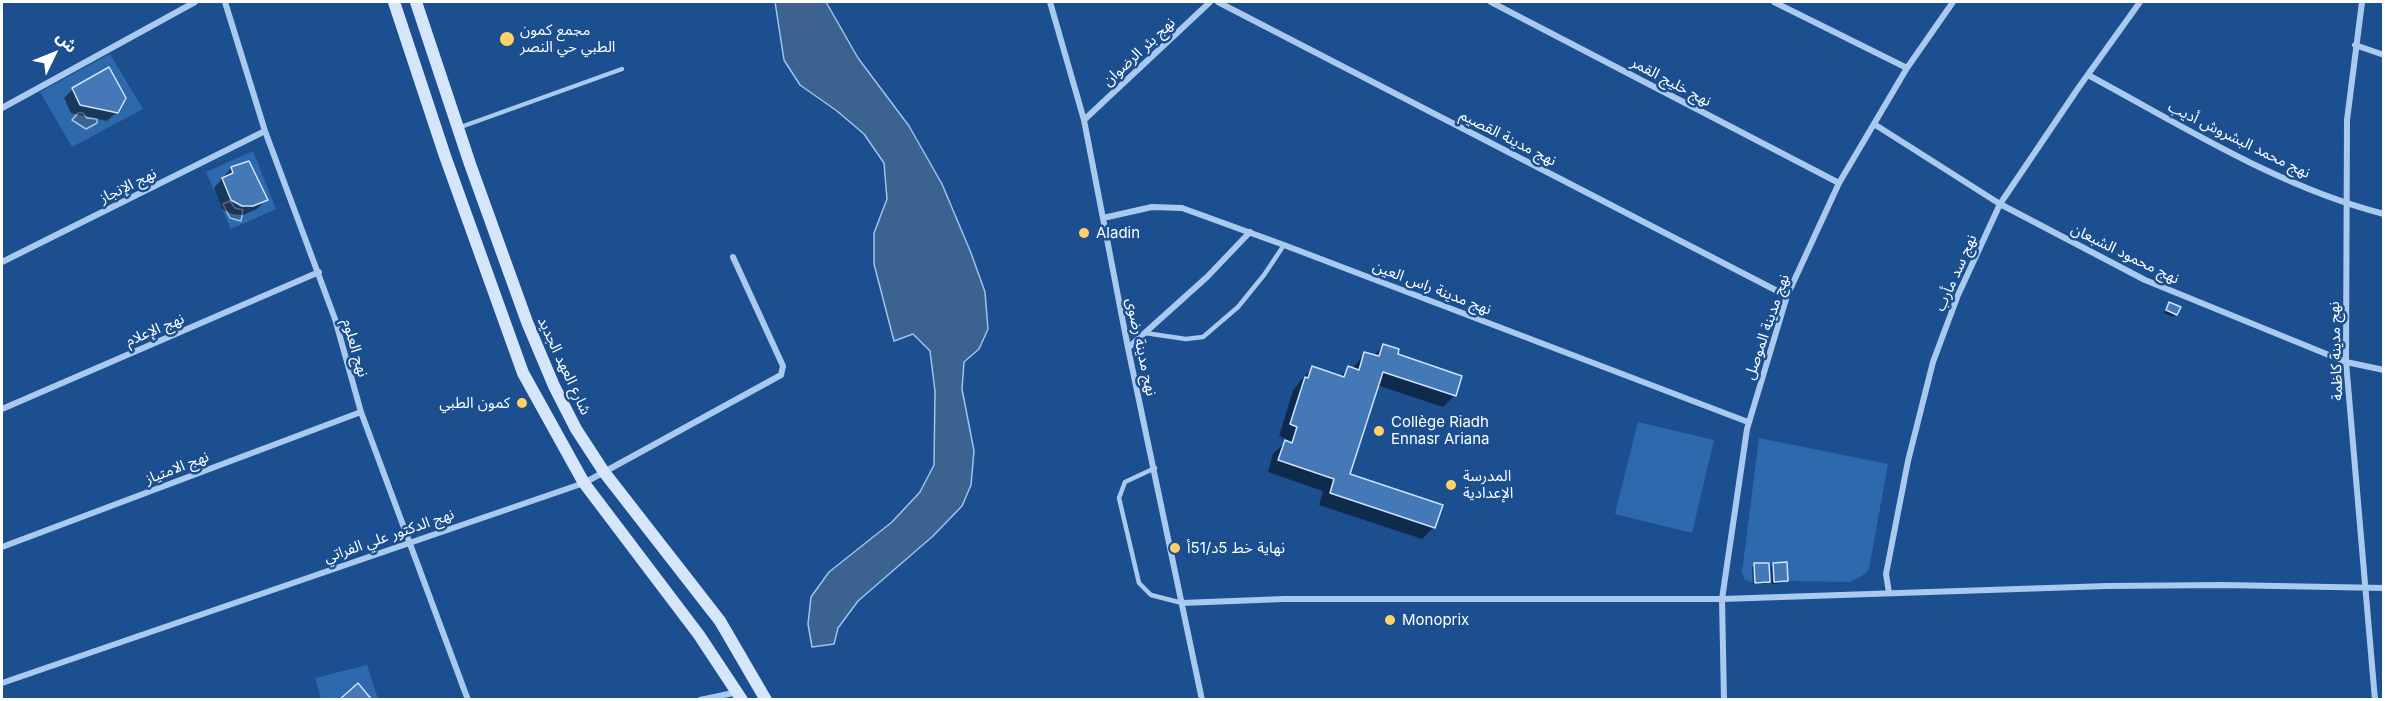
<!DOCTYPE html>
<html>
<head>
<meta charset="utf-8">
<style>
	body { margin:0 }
	#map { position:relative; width:2385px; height:701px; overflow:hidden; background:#1b4f8f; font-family:Inter,"Noto Sans Arabic",sans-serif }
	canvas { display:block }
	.frame { position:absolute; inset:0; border:3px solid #fff; pointer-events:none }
	.north { position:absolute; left:24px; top:24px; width:60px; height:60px; -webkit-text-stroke:4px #1b4f8f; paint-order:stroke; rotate:47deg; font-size:16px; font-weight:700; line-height:24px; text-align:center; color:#fff }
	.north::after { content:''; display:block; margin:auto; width:21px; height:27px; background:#fff; clip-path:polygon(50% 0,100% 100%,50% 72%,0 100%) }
</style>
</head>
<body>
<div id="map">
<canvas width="2385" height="701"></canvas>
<div class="frame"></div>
<div class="north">ش</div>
</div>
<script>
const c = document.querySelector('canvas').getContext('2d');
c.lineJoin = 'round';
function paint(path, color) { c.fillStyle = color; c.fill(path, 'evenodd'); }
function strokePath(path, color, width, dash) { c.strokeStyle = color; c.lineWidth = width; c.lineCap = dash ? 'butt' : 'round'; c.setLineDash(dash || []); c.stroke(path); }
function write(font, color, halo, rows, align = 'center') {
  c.font = font + ' Inter,"Noto Sans Arabic",sans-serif'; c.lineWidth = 5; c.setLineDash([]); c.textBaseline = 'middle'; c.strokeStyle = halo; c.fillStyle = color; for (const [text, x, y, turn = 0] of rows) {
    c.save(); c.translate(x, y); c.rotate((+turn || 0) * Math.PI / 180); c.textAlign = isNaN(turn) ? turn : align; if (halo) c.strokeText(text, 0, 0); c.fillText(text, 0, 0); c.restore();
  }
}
paint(new Path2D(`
	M110,54L143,109L72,147L40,92Z
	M253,151L276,209L231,229L206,172Z
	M1638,422L1714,440L1692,533L1615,514Z
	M1759,438L1888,464L1869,569L1862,576L1850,582L1788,581L1787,562L1754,563L1755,583L1745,580L1742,572Z
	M367,665L378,699H321L315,678Z`), '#2e69ad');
const water = new Path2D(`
	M775,2H826L858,58L909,126L942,184L971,253L985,292L988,329L979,349L964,362L962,389L974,451L971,485L962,506L933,536L858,601L838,628L834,644L812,647L808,624L811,597L829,572L892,522L920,492L934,465L935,391L930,351L913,334L894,341L874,264V233L887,199L884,163L864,134L837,111L800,85L784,60Z
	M78,113H83L87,118L97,119V123L86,129L72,120Z
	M230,201L235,208L243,210L241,221L230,218L223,204Z`);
paint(water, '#3c6290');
strokePath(water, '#9cc4f0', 1.5);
paint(new Path2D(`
	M73,89L117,112L107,121L71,113L64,98Z
	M248,163L266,200L257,209L243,215L232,214L222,209L214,188L231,168Z
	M2170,304L2176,314L2173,317L2164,313Z
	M1383,346L1455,395L1443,407L1377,385L1348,475L1434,527L1422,539L1319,505L1323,491L1268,472L1273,454L1285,442L1286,439L1279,436L1293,391L1301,380L1313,368L1340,377L1348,368L1352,369L1365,353L1373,356Z
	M1774,564L1786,581L1783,583L1772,584L1771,567Z
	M1754,565L1768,582L1766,584H1753L1752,567Z`), '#0007');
const building = new Path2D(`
	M109,67L126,98L118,113L80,105L72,88Z
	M249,161L268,200L253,206H242L231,200L222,178L233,173L231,167Z
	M2169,302L2181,307L2177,315L2166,310Z
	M1383,344L1399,349L1398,354L1462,376L1456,396L1383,372L1350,474L1443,505L1435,528L1330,493L1334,479L1278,460L1285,440L1292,443L1297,427L1290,424L1305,377L1308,378L1312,366L1344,377L1348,366L1359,370L1364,352L1379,356Z
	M1787,562L1788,581L1774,582L1773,563Z
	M1754,563H1769L1770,582L1755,583Z
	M358,683L372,700H339Z`);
paint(building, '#4478b7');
strokePath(building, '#cfe3fa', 1.5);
strokePath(new Path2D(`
	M458,128L622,69
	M1145,333L1186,339L1203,337L1238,307L1264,275L1284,245
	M1155,468L1125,482L1119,498L1139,583L1151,595L1182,603`), '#a9c9ee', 4.5);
strokePath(new Path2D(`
	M225,2L265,131L335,319L361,412L468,700
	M1050,2L1084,120L1128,348L1202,700
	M1218,2L1787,296
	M1491,2L1839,183
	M1774,2L1907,68
	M2362,2L2347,120L2346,362L2375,700
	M2355,45L2384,55
	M2088,75C2183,126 2278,187 2384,214
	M2,108L195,2
	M1084,120L1210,2
	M1874,124L2000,204L2145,280L2346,362L2384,370
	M1103,218L1152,207L1182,208L1284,245L1748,422
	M2,262L265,131
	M1128,348L1207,277L1250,232
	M2,409L319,272
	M2,547L361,412
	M1889,593L1886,574L1908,461L1933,362L1958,295L2000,204L2079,87L2140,2
	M1182,603L1284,599H1722L2107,586L2223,585L2384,588
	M2,683L584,483L781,375L783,366L733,257
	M700,700L738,692
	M1724,700L1722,599L1747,429L1787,296L1839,183L1907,68L1953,2`), '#a9c9ee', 6);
strokePath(new Path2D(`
	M394,2L445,156L523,373L584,483L699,635L742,700
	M416,2L470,164L527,322L554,386L576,429L604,472L720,621L766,700`), '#d6e6fa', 12);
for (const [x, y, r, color] of [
	[507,39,8,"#ffd166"],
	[1084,233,6,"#ffd166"],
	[522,403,6,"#ffd166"],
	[1379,431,6,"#ffd166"],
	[1451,485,6,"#ffd166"],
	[1175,548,6,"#ffd166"],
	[1390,620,6,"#ffd166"]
]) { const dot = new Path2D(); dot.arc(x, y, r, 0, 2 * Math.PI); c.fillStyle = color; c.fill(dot); strokePath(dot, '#1b4f8f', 2); }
write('15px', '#fff', '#1b4f8f', [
	["مجمع كمون",520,30],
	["الطبي حي النصر",520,47],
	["Aladin",1096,233],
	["كمون الطبي",510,403,"right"],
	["Collège Riadh",1391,422],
	["Ennasr Ariana",1391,439],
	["المدرسة",1463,476],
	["الإعدادية",1463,493],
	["نهاية خط 5د/51أ",1187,548],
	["Monoprix",1402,620]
], 'left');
write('15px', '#fff', '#1b4f8f', [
	["نهج بئر الرضوان",1139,52,-43],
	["نهج خليج القمر",1671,82,28],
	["نهج مدينة القصيم",1508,138,27],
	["نهج محمد البشروش أديب",2239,140,26],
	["نهج الإنجاز",128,186,-26],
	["نهج محمود الشبعان",2125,254,26],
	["نهج سد مأرب",1956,273,-66],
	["نهج مدينة راس العين",1432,288,21],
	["نهج مدينة الموصل",1767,327,-71],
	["نهج الإعلام",155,330,-23],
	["نهج مدينة رضوى",1141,347,78],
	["نهج العلوم",355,348,74],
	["نهج مدينة كاظمة",2336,351,-92],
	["شارع العهد الجديد",564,366,65],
	["نهج الامتياز",177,468,-21],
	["نهج الدكتور علي الفراتي",389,536,-19]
]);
</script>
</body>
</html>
